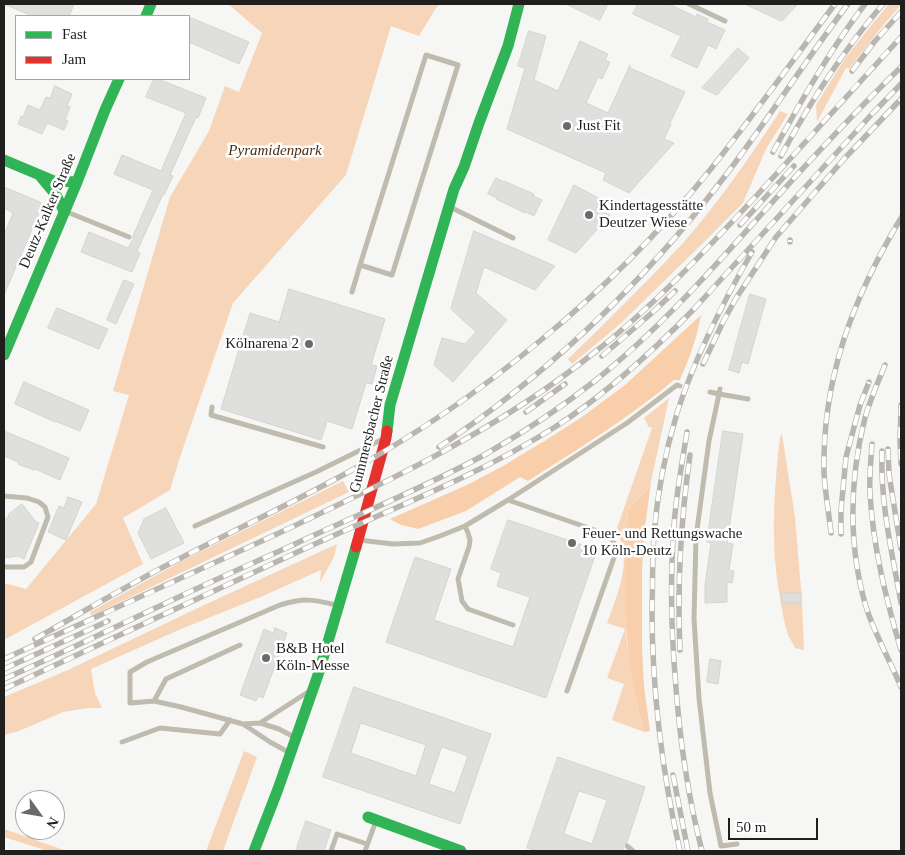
<!DOCTYPE html>
<html>
<head>
<meta charset="utf-8">
<style>
	body { margin:0 }
	#map { position:relative; width:905px; height:855px; overflow:hidden; background:#f6f7f4; font-family:"Times New Roman",serif }
	canvas { display:block }
	.frame { position:absolute; inset:0; border:5px solid #1f1f1e; pointer-events:none }
	.legend { position:absolute; left:15px; top:15px; width:175px; height:65px; box-sizing:border-box; background:#fff; border:1px solid #a5a5a5; margin:0; padding:6px 9px; list-style:none; font-size:15px; color:#1f1f1e }
	.legend li { display:flex; align-items:center; gap:10px; height:25px }
	.legend b { width:25px; border:1px solid #a5a5a5 }
	.north { position:absolute; left:15px; top:790px; width:50px; height:50px; box-sizing:border-box; background:#fff; border:1px solid #a5a5a5; border-radius:50%; rotate:122deg; font-size:14px; font-weight:700; line-height:20px; text-align:center; color:#1f1f1e }
	.north::after { content:''; display:block; margin:auto; width:18px; height:22px; background:#6a6b69; clip-path:polygon(50% 0,100% 100%,50% 72%,0 100%) }
	.scale { position:absolute; left:728px; top:818px; width:90px; height:22px; box-sizing:border-box; border:2px solid #1f1f1e; border-top:0; padding-left:6px; font-size:15px; line-height:18px; white-space:nowrap; color:#1f1f1e; -webkit-text-stroke:4px #fff; paint-order:stroke }
</style>
</head>
<body>
<div id="map">
<canvas width="905" height="855"></canvas>
<div class="frame"></div>
<ul class="legend">
<li><b style="height:6px;background:#30b455"></b>Fast</li>
<li><b style="height:6px;background:#e5322d"></b>Jam</li>
</ul>
<div class="north">N</div>
<div class="scale">50 m</div>
</div>
<script>
const c = document.querySelector('canvas').getContext('2d');
c.lineJoin = 'round';
function paint(path, color) { c.fillStyle = color; c.fill(path, 'evenodd'); }
function strokePath(path, color, width, dash) { c.strokeStyle = color; c.lineWidth = width; c.lineCap = dash ? 'butt' : 'round'; c.setLineDash(dash || []); c.stroke(path); }
function write(font, color, halo, rows, align = 'center') {
  c.font = font + ' "Times New Roman",serif'; c.lineWidth = 5; c.setLineDash([]); c.textBaseline = 'middle'; c.strokeStyle = halo; c.fillStyle = color; for (const [text, x, y, turn = 0] of rows) {
    c.save(); c.translate(x, y); c.rotate((+turn || 0) * Math.PI / 180); c.textAlign = isNaN(turn) ? turn : align; if (halo) c.strokeText(text, 0, 0); c.fillText(text, 0, 0); c.restore();
  }
}
paint(new Path2D(`
	M228,4H440L436,8L419,36L391,26L346,175L233,303L179,460L170,490L123,518L143,564L4,640V583L26,589L96,504L129,395L113,391L170,197L209,131L225,86L239,92L262,33Z
	M889,4H901V5L880,29L849,69L846,68L817,122L816,105L824,92L844,60L869,28Z
	M780,111L788,114L766,149L743,203L699,247L620,324L572,364L568,359C607,321 646,283 683,243C719,202 750,157 780,111Z
	M669,398L651,482L648,488L628,510L625,563V616L627,643L634,690L644,732L612,720L624,684L607,678L625,629L607,623C617,595 634,559 616,531L652,428L647,426L648,425L644,418Z
	M782,434L795,517L802,601L804,650L795,648C793,643 790,639 788,635C784,623 782,610 780,597C770,544 774,490 780,437Z
	M343,481L349,492L91,616L90,612L182,561Z
	M337,544L334,557L320,582L321,570L263,596L181,629L91,669L95,693L102,708H88L63,712L19,731L4,735V697L68,670L202,606Z
	M244,751L257,757L223,851H206Z
	M4,829L67,851H48L4,837Z`), '#f7d5b8');
paint(new Path2D(`
	M701,315C697,338 689,359 680,380H674C629,418 578,449 528,481L520,477L466,511L418,529L401,525L390,519L469,484L503,466L546,440L582,417L625,385Z
	M651,482L645,527L642,569V647L644,686L650,731L644,732L634,690L629,658L625,616V563L628,510L648,488Z`), '#f9cfab');
const building = new Path2D(`
	M4,4H74L69,16H33Z
	M566,4H608L600,20Z
	M638,4H669L696,17L697,14L708,19L707,22L725,30L716,49L708,45L697,68L671,56L681,36L633,14Z
	M745,4H798L782,21Z
	M189,17L249,42L239,64L189,42Z
	M529,31L546,36L534,80L558,91L580,41L608,54L605,60L610,62L602,79L598,77L586,103L608,113L630,65V68L685,92L670,123L671,124L664,139L674,143L629,193L603,180L606,173L507,129L525,68L518,66Z
	M738,48L749,58L717,95L702,88Z
	M154,79H158L206,98L198,118L196,117L170,175L173,176L164,195L163,194L137,251L140,253L132,272L81,252L89,232L128,248L133,239V236L153,190L114,174L122,155L161,171L186,113L146,97Z
	M55,86L72,94L67,106L70,107L65,120L68,121L64,130L47,123L42,134L18,124L21,116L23,117L28,105L40,110L46,97L50,98Z
	M496,178L504,182V181L534,194L533,196L542,200L534,216L526,212L525,213L496,199L497,198L488,194Z
	M574,185L610,204L603,212L610,215L576,253L548,240Z
	M4,187L40,202L42,206L4,295V235L13,213L4,208Z
	M474,231L555,266L535,290L484,267L476,293L507,320L453,382L434,365L442,338L465,344L476,332L451,309Z
	M124,280L134,284L116,324L107,320Z
	M289,289L385,319L371,365L377,366L372,384L366,383L352,429L327,421L321,440L221,409L250,313L279,322Z
	M750,294L766,299L748,364L742,362L739,373L729,370Z
	M57,308L108,329L99,349L48,328Z
	M24,382L89,410L80,431L55,421V422L15,404Z
	M4,431L69,458L60,480L35,469L34,470L18,464V462L4,456Z
	M723,431L743,434L727,543L733,544L729,570L734,571L732,583L727,582V602L705,603V585L711,543L707,542Z
	M68,497L82,502L66,540L48,532L59,506L64,508Z
	M22,504L36,522L39,523L24,559L18,556L4,558V520L9,516L8,515Z
	M166,508L184,543L151,559L138,533L144,519Z
	M508,520L597,550L546,698L386,642L415,557L451,569L434,620L513,647L530,597L497,586L501,573L491,569Z
	M782,593H801V603H782Z
	M275,628L287,633L263,698L258,696L256,701L240,695L264,629L273,633Z
	M710,659L721,661L718,684L707,682Z
	M354,687L491,734L460,824L323,777ZM361,723L426,745L416,776L351,753ZM442,747L468,756L455,793L429,784Z
	M558,757L645,787L627,842L623,845V851H538L527,848ZM579,791L607,800L592,844L564,834Z
	M306,821L331,830L324,851H296Z`);
paint(building, '#dfe0de');
strokePath(building, '#d3d4d2', 1);
strokePath(new Path2D(`
	M689,4L725,21
	M450,207L513,238
	M67,212L129,237
	M352,292L360,265L426,55L458,65L392,275L360,265
	M720,389L719,394L748,399
	M710,392L719,394L709,441L696,537L694,619L699,698L710,793L721,846L737,844
	M212,407L211,415L323,447
	M4,496L27,498L39,502L45,507L48,517L31,562L24,567H4
	M508,500L606,534C613,539 615,543 616,552L567,691
	M195,526L316,472L381,440
	M465,526L468,533L470,540L469,547L460,573L458,579L459,584L462,601L468,609L513,625
	M359,540L393,544L420,543L440,536L465,526L508,500L627,423L677,385L680,386
	M154,701L166,679L240,645
	M260,723L308,692
	M243,724L260,723L279,729L294,737
	M122,742L160,728L220,734L230,720
	M290,753L270,742L243,724L181,707L154,701L130,703V672L147,662L280,605C303,598 312,599 336,605
	M627,846L633,851
	M331,851L337,834L367,844
	M365,851L376,821`), '#c0bbaf', 5);
strokePath(new Path2D(`
	M146,16L151,4
	M4,160L54,181L77,182
	M41,177L56,195L64,211
	M4,355L77,182L105,110L119,79
	M387,431L390,405L454,189L464,167L479,123L508,46L519,4
	M368,817L461,851
	M254,851L278,789L319,672L356,547`), '#30b455', 11);
strokePath(new Path2D(`
	M356,547L386,438L387,431`), '#e5322d', 11);
const rail = new Path2D(`
	M852,71L875,41L901,12
	M773,152C801,101 830,50 865,4
	M781,156C810,102 843,51 883,4
	M740,225L794,166
	M790,242V240
	M602,356L653,312L675,291
	M703,364L723,322L735,300L776,237L844,159L901,99
	M885,365C878,382 870,400 865,418C849,481 848,548 867,610C876,636 890,661 901,687
	M901,405L900,442L901,464
	M526,412L565,384
	M687,432C682,463 676,495 674,526C670,576 671,625 675,675C679,734 687,793 702,851
	M872,444C871,460 869,477 870,493C873,547 886,599 901,650
	M439,447C547,375 643,283 722,180C766,123 805,61 848,4
	M888,449L889,474L901,549
	M882,451C880,502 892,553 901,603
	M831,533C829,513 825,493 824,473C822,378 853,298 901,218
	M841,534V510L846,457L860,405L869,382
	M35,639C83,612 131,583 181,558C235,530 290,504 343,475C413,437 480,391 541,340C602,290 660,232 710,170C753,116 794,59 835,4
	M680,650C677,586 681,519 690,455
	M4,659C95,618 186,576 277,534C389,481 498,430 595,352C655,305 707,249 759,193C806,141 853,89 901,37
	M4,669L108,621
	M4,679C58,655 111,629 164,604C208,583 251,564 295,544C359,514 424,488 486,454C524,432 562,407 596,380C660,329 713,268 768,207C811,159 855,112 901,67
	M4,689C104,643 204,595 304,549C388,510 476,477 555,427C605,395 652,352 694,309L872,114L901,84
	M673,775L688,851
	M680,851C662,772 652,689 652,608C653,584 652,560 654,536C657,494 665,453 677,413C695,357 722,304 752,252`);
strokePath(rail, '#b9b6af', 5.5);
strokePath(rail, '#fff', 4, [11]);
for (const [x, y, r, color] of [
	[567,126,5,"#6a6b69"],
	[589,215,5,"#6a6b69"],
	[309,344,5,"#6a6b69"],
	[572,543,5,"#6a6b69"],
	[266,658,5,"#6a6b69"]
]) { const dot = new Path2D(); dot.arc(x, y, r, 0, 2 * Math.PI); c.fillStyle = color; c.fill(dot); strokePath(dot, '#fff', 2); }
write('15px', '#1f1f1e', '#fff', [
	["Just Fit",577,126],
	["Kindertagesstätte",599,206],
	["Deutzer Wiese",599,223],
	["Kölnarena 2",299,344,"right"],
	["Feuer- und Rettungswache",582,534],
	["10 Köln-Deutz",582,551],
	["B&B Hotel",276,649],
	["Köln-Messe",276,666]
], 'left');
write('italic 15px', '#4c2d12', '#fff', [
	["Pyramidenpark",275,151]
]);
write('15px', '#1f1f1e', '#fff', [
	["Deutz-Kalker Straße",48,211,-67],
	["Gummersbacher Straße",372,424,-76]
]);
</script>
</body>
</html>
